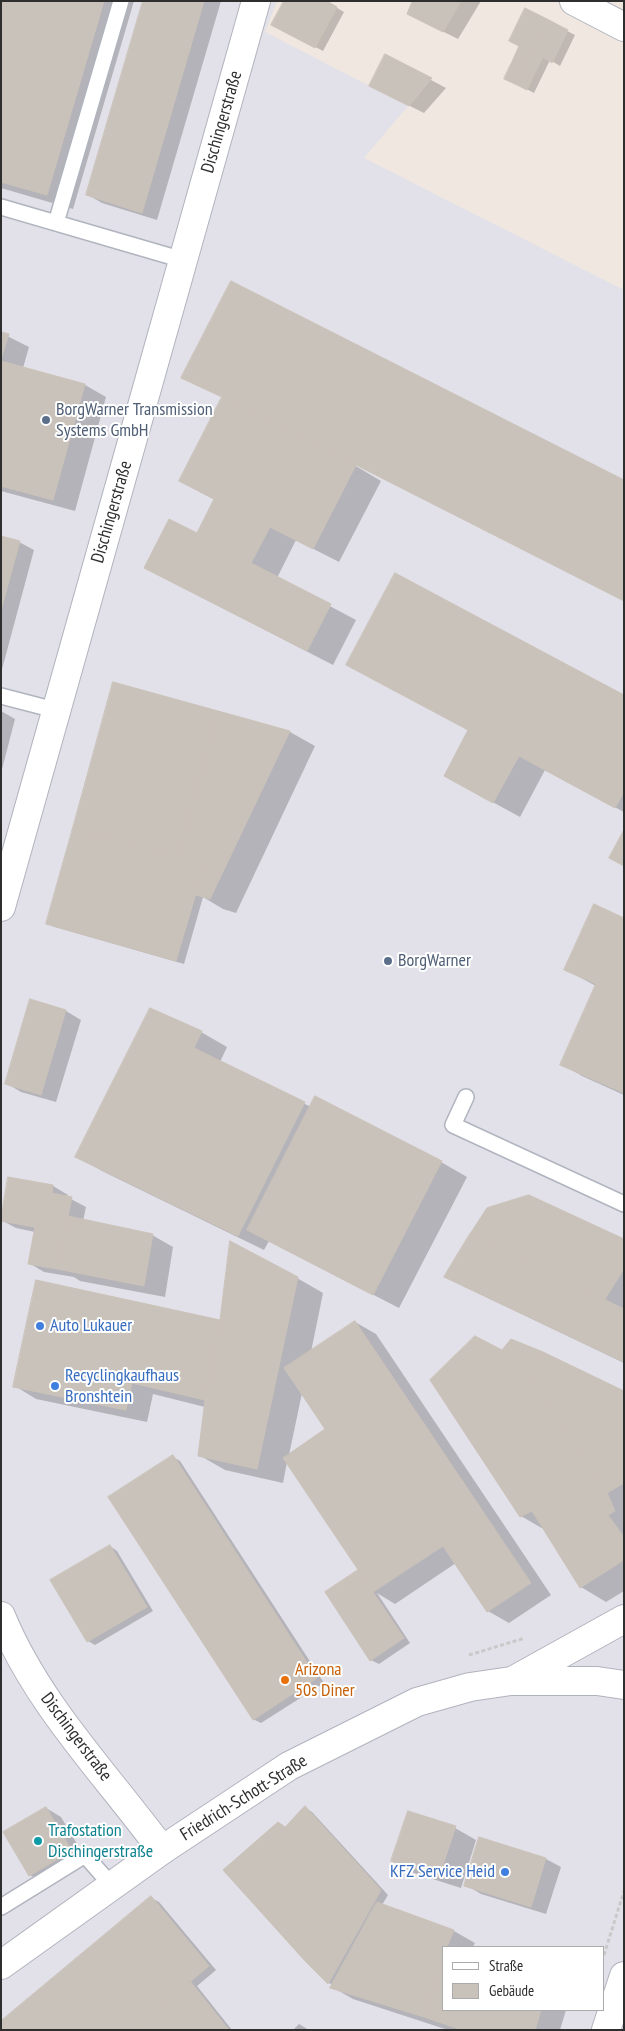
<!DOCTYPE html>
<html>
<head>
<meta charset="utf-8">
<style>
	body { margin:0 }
	#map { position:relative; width:625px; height:2031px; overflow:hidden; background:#efe7e0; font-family:"PT Sans Narrow",sans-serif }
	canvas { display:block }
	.frame { position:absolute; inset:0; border:2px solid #2e2e2e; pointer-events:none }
	.legend { position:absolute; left:442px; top:1946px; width:162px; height:65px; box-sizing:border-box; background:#fff; border:1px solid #ababab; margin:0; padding:6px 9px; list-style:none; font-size:15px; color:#2e2e2e }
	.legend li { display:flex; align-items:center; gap:10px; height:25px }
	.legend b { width:25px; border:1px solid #ababab }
</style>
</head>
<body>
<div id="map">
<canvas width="625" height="2031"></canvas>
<div class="frame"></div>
<ul class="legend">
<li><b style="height:6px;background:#fff"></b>Straße</li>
<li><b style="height:14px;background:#c8c2bb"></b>Gebäude</li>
</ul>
</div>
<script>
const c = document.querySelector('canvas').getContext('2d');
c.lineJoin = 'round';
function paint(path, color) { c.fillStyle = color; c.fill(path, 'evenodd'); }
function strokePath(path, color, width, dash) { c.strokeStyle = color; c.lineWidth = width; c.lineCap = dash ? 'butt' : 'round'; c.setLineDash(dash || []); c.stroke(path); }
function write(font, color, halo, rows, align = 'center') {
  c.font = font + ' "PT Sans Narrow",sans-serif'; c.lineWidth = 4; c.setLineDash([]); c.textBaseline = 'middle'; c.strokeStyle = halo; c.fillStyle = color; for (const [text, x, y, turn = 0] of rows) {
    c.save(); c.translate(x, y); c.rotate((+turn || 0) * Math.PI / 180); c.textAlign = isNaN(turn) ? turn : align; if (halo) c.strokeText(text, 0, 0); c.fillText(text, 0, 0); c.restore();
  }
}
paint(new Path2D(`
	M1,1H277L265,32L408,106L364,158L624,290V2030H1ZM444,1947H604V2010H444Z`), '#e2e0e8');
paint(new Path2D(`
	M1,1H134L73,209L1,188Z
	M144,1H221L157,220L102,203L88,195Z
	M325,1L344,12L323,51L280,28Z
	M409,1H481L458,39L408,14L413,3Z
	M525,10L575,35L560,66L550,60L534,93L513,82L521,47Z
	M386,56L446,88L424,113L386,94Z
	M1,333L29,347L23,368L85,385L106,397L75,511L1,491Z
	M223,397L355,464L354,465L381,481L339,562L296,540L277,578L356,620L333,665L145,568L197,535L215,500L180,481Z
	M1,537L19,542L34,550L1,673Z
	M114,683L290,732L315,746L236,913L223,909L203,897L184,964L55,927L47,923Z
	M624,697V812L545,770L520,817L445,776Z
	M1,711L15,719L1,773Z
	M624,919V1095L582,1076L562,1064L596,986L566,970Z
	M30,1000L66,1011L81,1020L56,1102L21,1092L6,1083Z
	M201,1032L227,1047L220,1062L311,1107L441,1162L467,1177L399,1308L269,1241L264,1250L102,1171L77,1156Z
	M9,1178L53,1186L68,1195L67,1197L86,1207L83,1221L152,1235L173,1247L165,1297L80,1281L74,1277L44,1272L29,1263L35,1232L16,1228L1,1220Z
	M487,1209L624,1241V1363L467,1288L446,1276Z
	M297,1278L323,1293L311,1352L355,1322L376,1334L551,1595L509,1623L488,1611L456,1563L395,1604L377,1593L410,1643L379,1664L371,1660L358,1571L362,1574L287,1462L283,1483L225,1470L199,1455L205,1407L153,1394L147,1422L36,1399L15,1386L221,1322ZM302,1393L327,1430L289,1455Z
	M503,1351L624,1392V1591L606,1602L581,1587L545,1530L521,1516Z
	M173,1457L180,1461L324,1683L261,1723L253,1719Z
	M110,1546L117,1551L153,1611L95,1645L88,1641Z
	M46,1808L61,1817L86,1859L45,1884L30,1875Z
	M305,1808L312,1812L388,1895L382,1905L454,1931L475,1943L473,1947H444V2010H566L560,2030H448L353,1999L332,1987L333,1985L329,1983L286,1828Z
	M455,1828L476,1840L461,1888L414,1873L393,1861Z
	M546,1859L561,1867L546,1914L481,1894L466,1885Z
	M151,1898L159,1902L216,1970L197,1986L232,2030H1Z
	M299,2024L309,2030H293Z`), '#0003');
const building = new Path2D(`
	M1,1H104L47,195L1,182Z
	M143,1H204L142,213L86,195Z
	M284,1H327L337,7L315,48L271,25Z
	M410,1H461L443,32L407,14L412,2Z
	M525,8L547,19L521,72L510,66L519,46L509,41Z
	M547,19L568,30L552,63L543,57L533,77L521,72Z
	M385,54L432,78L409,106L369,86Z
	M510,66L521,72L515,84L504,79Z
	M521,72L533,77L527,90L515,84Z
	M231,281L624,480V601L222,397L181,378Z
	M1,332L9,334L1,359Z
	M1,361L85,384L53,500L1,486Z
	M222,397L356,465L313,549L270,527L251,563L331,604L307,651L144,568L169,519L197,533L214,499L179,481Z
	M1,536L20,541L1,610Z
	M395,573L624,695V792L615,808L519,756L493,803L444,776L468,730L346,665Z
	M113,682L218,711L178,858L73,828Z
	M218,711L290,731L210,899L196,895L204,866L178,858Z
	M73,828L204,866L176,961L46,924Z
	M624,830V866L609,858Z
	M594,904L624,918V996L564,970Z
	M596,984L624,996V1093L560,1065Z
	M30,999L66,1010L41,1095L5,1084Z
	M150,1008L202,1031L194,1048L305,1102L238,1236L75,1157Z
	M315,1096L442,1161L373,1295L247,1230Z
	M8,1177L53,1185L52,1193L72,1197L57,1269L28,1264L35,1227L1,1221Z
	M529,1195L624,1239V1269L605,1299L470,1234L487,1208Z
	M68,1216L153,1234L144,1286L57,1269Z
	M470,1234L624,1309V1362L444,1277Z
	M230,1241L298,1277L257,1469L198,1456L205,1400L220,1320Z
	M36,1280L220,1320L205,1400L132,1383L126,1410L13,1387Z
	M355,1321L531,1583L487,1612L443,1546L373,1592L283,1458L325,1429L284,1368Z
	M475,1336L502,1350L511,1339L543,1352L524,1368L607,1493L615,1511L608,1515L624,1537V1560L580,1588L532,1511L520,1517L430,1380Z
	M543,1352L624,1391V1483L607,1493L524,1368Z
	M173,1455L317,1678L253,1720L108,1497Z
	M110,1545L147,1607L87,1642L50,1580Z
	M358,1570L404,1638L370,1661L325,1592Z
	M305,1806L381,1890L328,1984L306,1962L223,1870L278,1822L285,1827Z
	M46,1807L72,1851L29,1876L3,1832Z
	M408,1811L456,1826L439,1877L391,1861Z
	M479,1837L546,1858L531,1907L464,1886Z
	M151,1896L209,1966L132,2030H1V2021Z
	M377,1902L454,1930L447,1947H444V1957L424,2017L330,1988Z
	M444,1957V2010H541L535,2030H462L424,2017Z
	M190,1981L229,2030H132Z`);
paint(building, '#c8c2bb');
strokePath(building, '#cbc3b9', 1);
const service = new Path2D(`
	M1,207L183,260
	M56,223L121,1
	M1,696L55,710
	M466,1097L453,1125L624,1204
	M1,1907L85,1855L112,1886`);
const minor = new Path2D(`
	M574,1L624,27
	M1,907L256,1
	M1,1616C37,1704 106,1774 162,1850`);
const tertiary = new Path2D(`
	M514,1680L624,1619
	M1,1965L162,1850L289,1766L417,1702L470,1687L511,1681H597L624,1685`);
const secondary = new Path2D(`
	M606,2030L624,1976`);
strokePath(service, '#b0b4be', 18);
strokePath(minor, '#b0b4be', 30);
strokePath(tertiary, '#b0b4be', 30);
strokePath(secondary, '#b0b4be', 30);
strokePath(new Path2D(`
	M469,1655L525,1638
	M604,1955L624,1891`), '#c9c9c9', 3, [4, 2.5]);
strokePath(service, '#fff', 15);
strokePath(minor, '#fff', 28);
strokePath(tertiary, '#fff', 28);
strokePath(secondary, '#fff', 28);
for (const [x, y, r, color] of [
	[46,420,5,"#5c6f8a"],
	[388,961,5,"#5c6f8a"],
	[40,1326,5,"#3f7fe0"],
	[55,1386,5,"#3f7fe0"],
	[285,1680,5,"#e8710a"],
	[38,1841,5,"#0f9aa8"],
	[505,1872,5,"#3f7fe0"]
]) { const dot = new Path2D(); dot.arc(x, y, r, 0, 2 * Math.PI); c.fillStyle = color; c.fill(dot); strokePath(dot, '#fff', 2); }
write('18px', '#2e2e2e', '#fff', [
	["Dischingerstraße",222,122,-74],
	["Dischingerstraße",112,512,-74],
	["Dischingerstraße",76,1737,53],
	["Friedrich-Schott-Straße",244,1798,-32]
]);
write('18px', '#4e5e75', '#fff', [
	["BorgWarner Transmission",56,410],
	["Systems GmbH",56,431],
	["BorgWarner",398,961]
], 'left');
write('18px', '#366cbe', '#fff', [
	["Auto Lukauer",50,1326],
	["Recyclingkaufhaus",65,1376],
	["Bronshtein",65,1397],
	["KFZ Service Heid",495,1872,"right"]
], 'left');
write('18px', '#c56008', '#fff', [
	["Arizona",295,1670],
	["50s Diner",295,1691]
], 'left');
write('18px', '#0d838f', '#fff', [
	["Trafostation",48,1831],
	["Dischingerstraße",48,1852]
], 'left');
</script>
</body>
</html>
